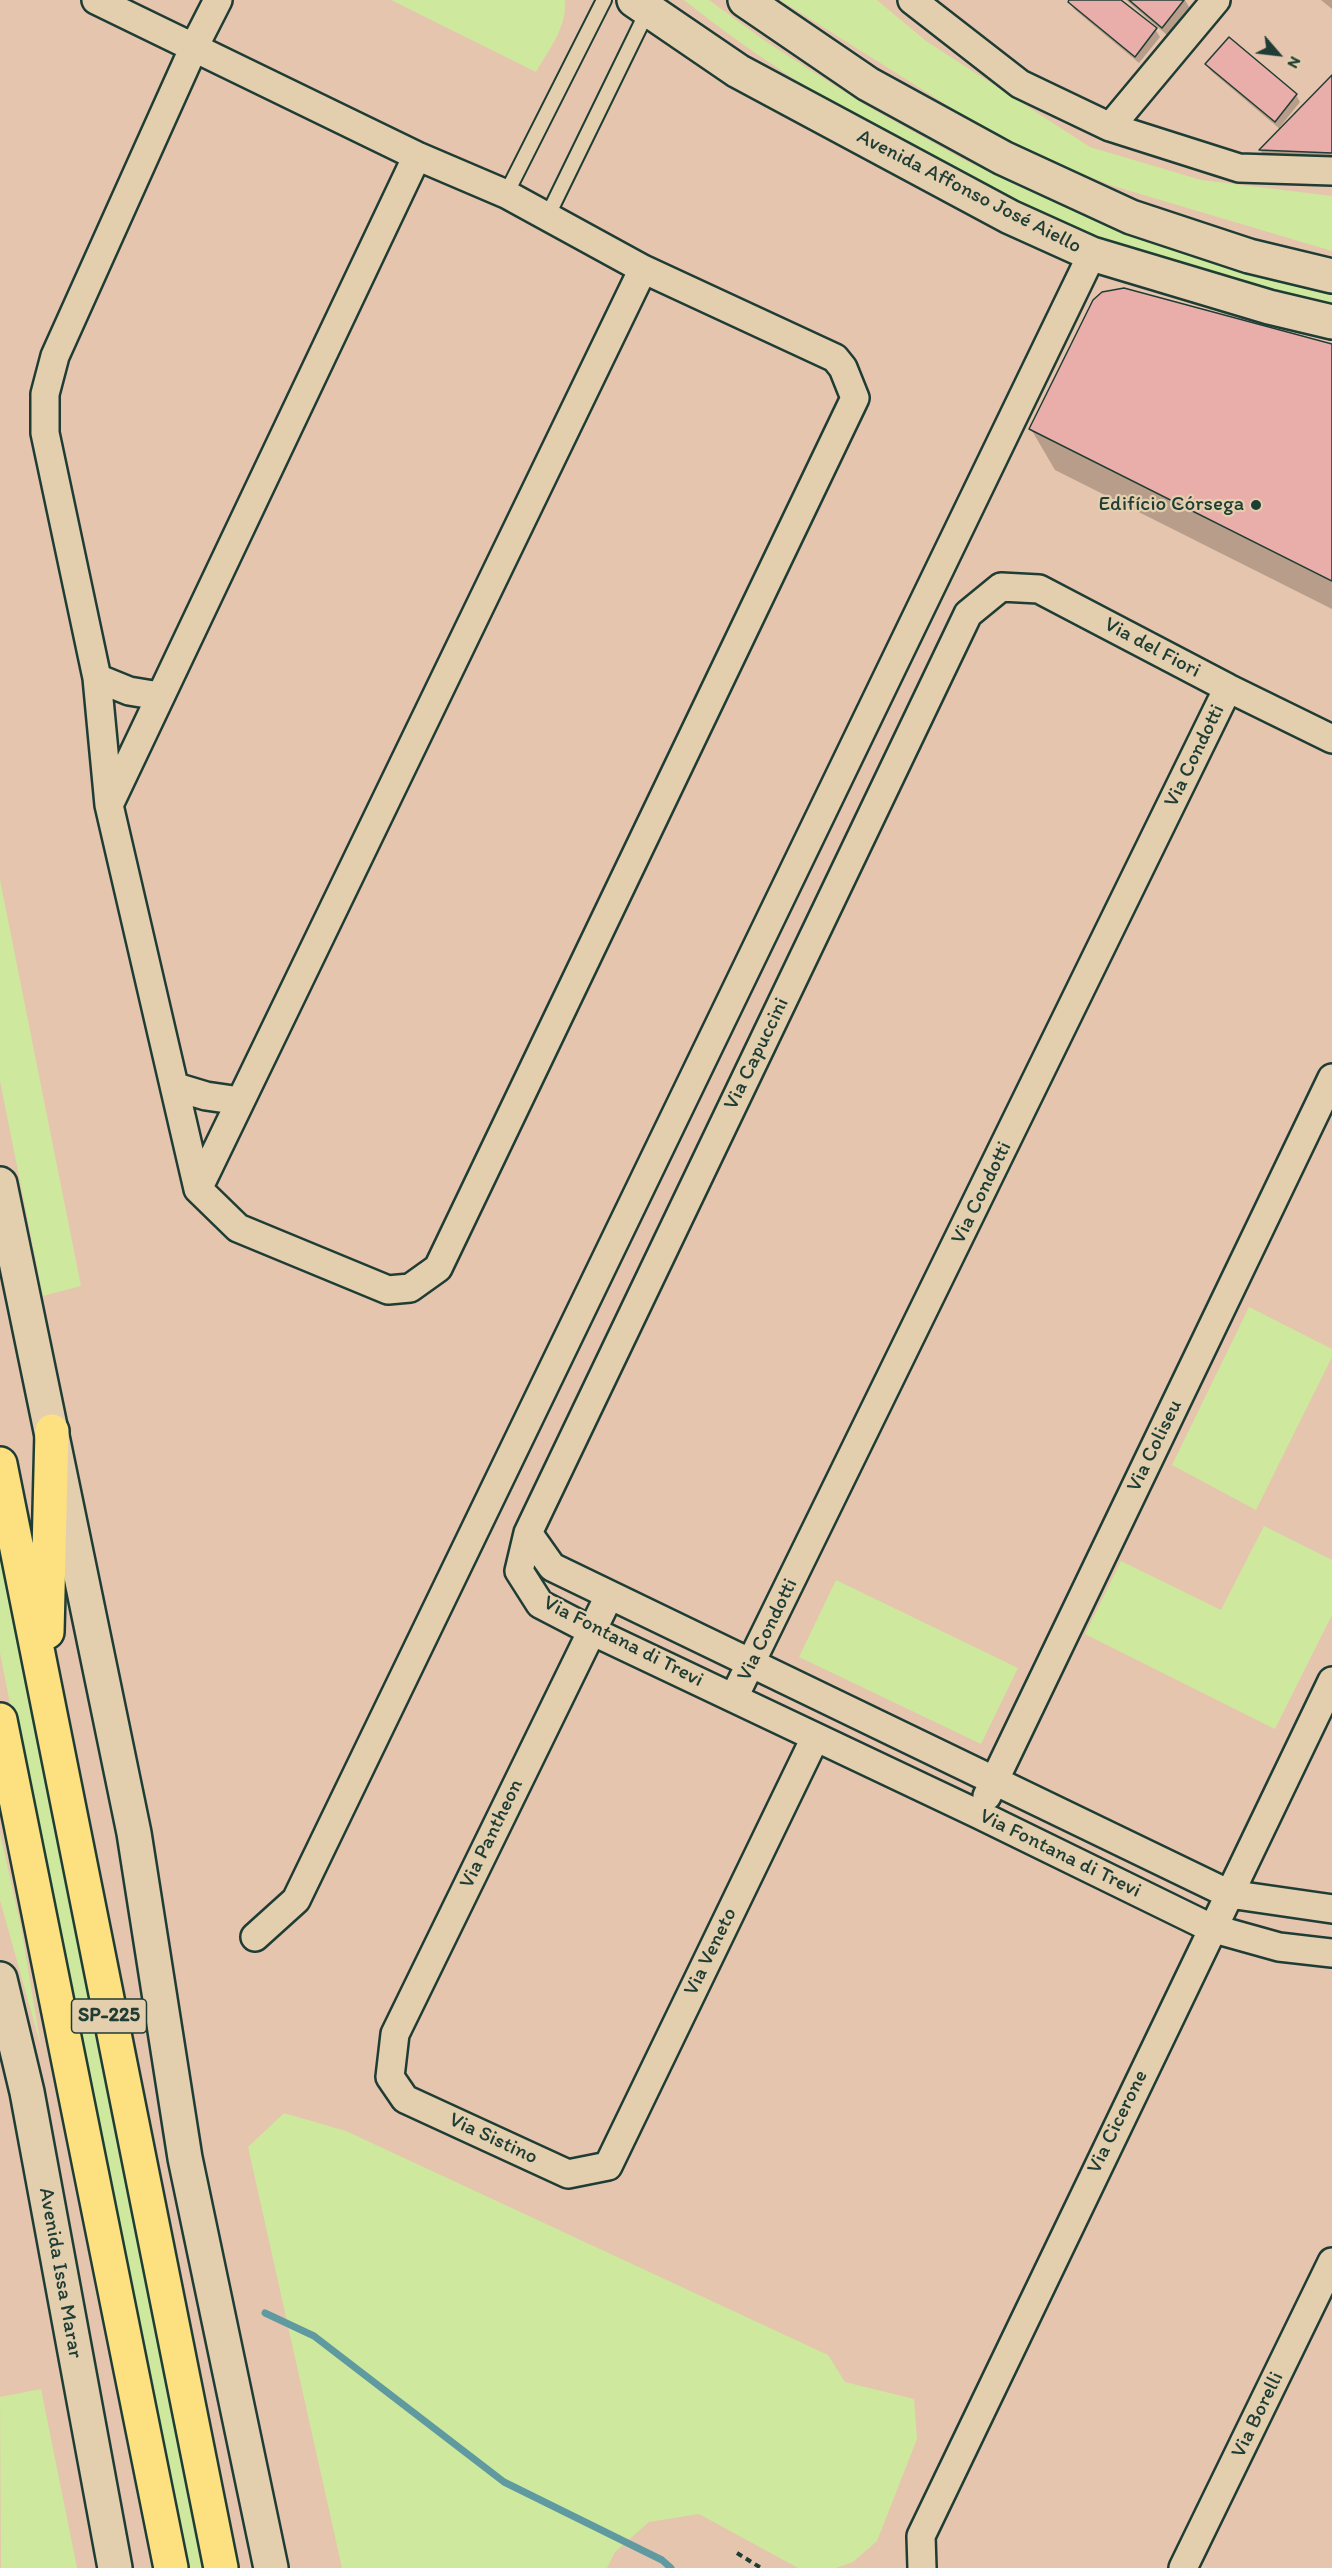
<!DOCTYPE html>
<html>
<head>
<meta charset="utf-8">
<style>
	body { margin:0 }
	#map { position:relative; width:1332px; height:2568px; overflow:hidden; background:#e5c5ad; font-family:Itim,sans-serif }
	canvas { display:block }
	.north { position:absolute; left:1248px; top:24px; width:60px; height:60px; -webkit-text-stroke:4px #e3cfae; paint-order:stroke; rotate:118deg; font-size:16px; font-weight:700; line-height:24px; text-align:center; color:#1f3d34 }
	.north::after { content:''; display:block; margin:auto; width:21px; height:27px; background:#1f3d34; clip-path:polygon(50% 0,100% 100%,50% 72%,0 100%) }
</style>
</head>
<body>
<div id="map">
<canvas width="1332" height="2568"></canvas>
<div class="north">N</div>
</div>
<script>
const c = document.querySelector('canvas').getContext('2d');
c.lineJoin = 'round';
function paint(path, color) { c.fillStyle = color; c.fill(path, 'evenodd'); }
function strokePath(path, color, width, dash) { c.strokeStyle = color; c.lineWidth = width; c.lineCap = dash ? 'butt' : 'round'; c.setLineDash(dash || []); c.stroke(path); }
function write(font, color, halo, rows, align = 'center') {
  c.font = font + ' Itim,sans-serif'; c.lineWidth = 4.5; c.setLineDash([]); c.textBaseline = 'middle'; c.strokeStyle = halo; c.fillStyle = color; for (const [text, x, y, turn = 0] of rows) {
    c.save(); c.translate(x, y); c.rotate((+turn || 0) * Math.PI / 180); c.textAlign = isNaN(turn) ? turn : align; if (halo) c.strokeText(text, 0, 0); c.fillText(text, 0, 0); c.restore();
  }
}
paint(new Path2D(`
	M391,0H565C567,28 549,49 536,72Z
	M684,0H709L768,43L865,105L966,161L1098,221L1267,277L1332,293V307C1284,295 1234,284 1186,270C1131,254 1078,229 1027,205C905,148 789,84 684,0Z
	M780,0H877L926,41L1090,147L1201,180L1332,196V251L1110,185L1009,144Z
	M0,880L81,1286L43,1296L0,1081Z
	M1249,1307L1332,1349V1357L1256,1510L1172,1465Z
	M1264,1526L1332,1560V1615L1275,1729L1085,1634L1121,1561L1221,1610Z
	M0,1529L208,2568H184L122,2269L0,1653Z
	M836,1580L1018,1668L981,1744L799,1657Z
	M0,1833L21,1927L41,2047L0,1900Z
	M284,2113L346,2131L828,2355L845,2382L914,2399L917,2439L877,2541L853,2562L836,2568H798L699,2514L649,2522L615,2552L607,2568H342L248,2147Z
	M41,2389L77,2568H1L0,2397Z`), '#cee89e');
paint(new Path2D(`
	M1071,0H1119L1155,29L1160,37L1139,63L1074,9L1069,2Z
	M1126,0H1185L1189,7L1167,35Z
	M1321,0H1332V9Z
	M1206,64L1296,95L1300,102L1280,127L1282,129L1332,77V161L1265,158L1261,151L1281,130L1211,71Z
	M1332,346V609L1055,470L1031,429Z`), '#0003');
strokePath(new Path2D(`
	M265,2313L314,2336L504,2482L662,2560L671,2568`), '#5f9aa0', 7);
const building = new Path2D(`
	M1069,0H1121L1157,28L1135,57L1068,2Z
	M1129,0H1184L1162,28Z
	M1229,37L1297,94L1275,122L1205,64Z
	M1332,75V153L1259,150Z
	M1124,288L1332,344V581L1029,429L1093,300L1102,292Z`);
paint(building, '#e9aeaa');
strokePath(building, '#1f3d34', 1.5);
const service = new Path2D(`
	M506,194L604,0
	M547,217L648,10`);
const minor = new Path2D(`
	M96,0L417,156L506,194L643,269L835,358L843,368L855,398L438,1268L410,1288L388,1290L238,1228L198,1189L109,805L97,678L45,433V394L55,356L194,47L218,0
	M912,0L1020,84L1110,127L1239,168L1332,171
	M1110,127L1216,0
	M97,678L129,691L159,696
	M1332,739L1228,688L1039,589L1001,587L968,614L528,1533L519,1571L540,1604L592,1631L978,1814L1211,1928L1279,1947L1332,1953
	M109,805L417,156
	M176,1087L206,1096L240,1101
	M198,1189L643,269
	M528,1533L552,1567L1229,1894L1332,1909
	M609,1596L395,2034L390,2077L405,2099L568,2174L608,2166L815,1738
	M734,1697L1228,688
	M987,1796L1332,1078
	M255,1937L296,1900L1092,254
	M922,2568L921,2536L1332,1681
	M1183,2568L1332,2262`);
const tertiary = new Path2D(`
	M634,0L738,71L1010,217L1092,254L1269,307L1332,322
	M745,0L868,84L1003,158L1131,217L1249,256L1332,276
	M0,1184L134,1833L185,2158L271,2568
	M0,1979L27,2092L115,2568`);
const motorway = new Path2D(`
	M0,1464L221,2568
	M47,1632L52,1431
	M0,1720L171,2568`);
strokePath(service, '#1f3d34', 18);
strokePath(minor, '#1f3d34', 32);
strokePath(tertiary, '#1f3d34', 38);
strokePath(motorway, '#1f3d34', 38);
strokePath(new Path2D(`
	M737,2553L761,2568`), '#1f3d34', 4, [6, 4.5]);
strokePath(service, '#e3cfae', 14);
strokePath(minor, '#e3cfae', 27);
strokePath(tertiary, '#e3cfae', 33);
strokePath(motorway, '#fde080', 33);
for (const [x, y, r, color] of [
	[1256,505,6,"#1f3d34"]
]) { const dot = new Path2D(); dot.arc(x, y, r, 0, 2 * Math.PI); c.fillStyle = color; c.fill(dot); strokePath(dot, '#e3cfae', 2); }
for (const [x, y, w] of [
	[109,2016,75]
]) { const box = new Path2D(); box.roundRect(x - w / 2, y - 17, w, 34, 4.5); c.fillStyle = '#e3cfae'; c.fill(box); strokePath(box, '#1f3d34', 1.5); }
write('bold 20px', '#1f3d34', null, [
	["SP-225",109,2016]
]);
write('21px', '#1f3d34', '#e3cfae', [
	["Avenida Affonso José Aiello",969,192,27],
	["Via del Fiori",1152,648,28],
	["Via Condotti",1195,756,-64],
	["Via Capuccini",757,1054,-64],
	["Via Condotti",982,1193,-64],
	["Via Coliseu",1155,1446,-64],
	["Via Condotti",768,1630,-64],
	["Via Fontana di Trevi",623,1642,27],
	["Via Pantheon",492,1834,-64],
	["Via Fontana di Trevi",1060,1854,26],
	["Via Veneto",711,1952,-64],
	["Via Cicerone",1118,2122,-64],
	["Via Sistino",493,2139,25],
	["Avenida Issa Marar",60,2273,80],
	["Via Borelli",1258,2415,-64]
]);
write('21px', '#1f3d34', '#e3cfae', [
	["Edifício Córsega",1244,505]
], 'right');
</script>
</body>
</html>
